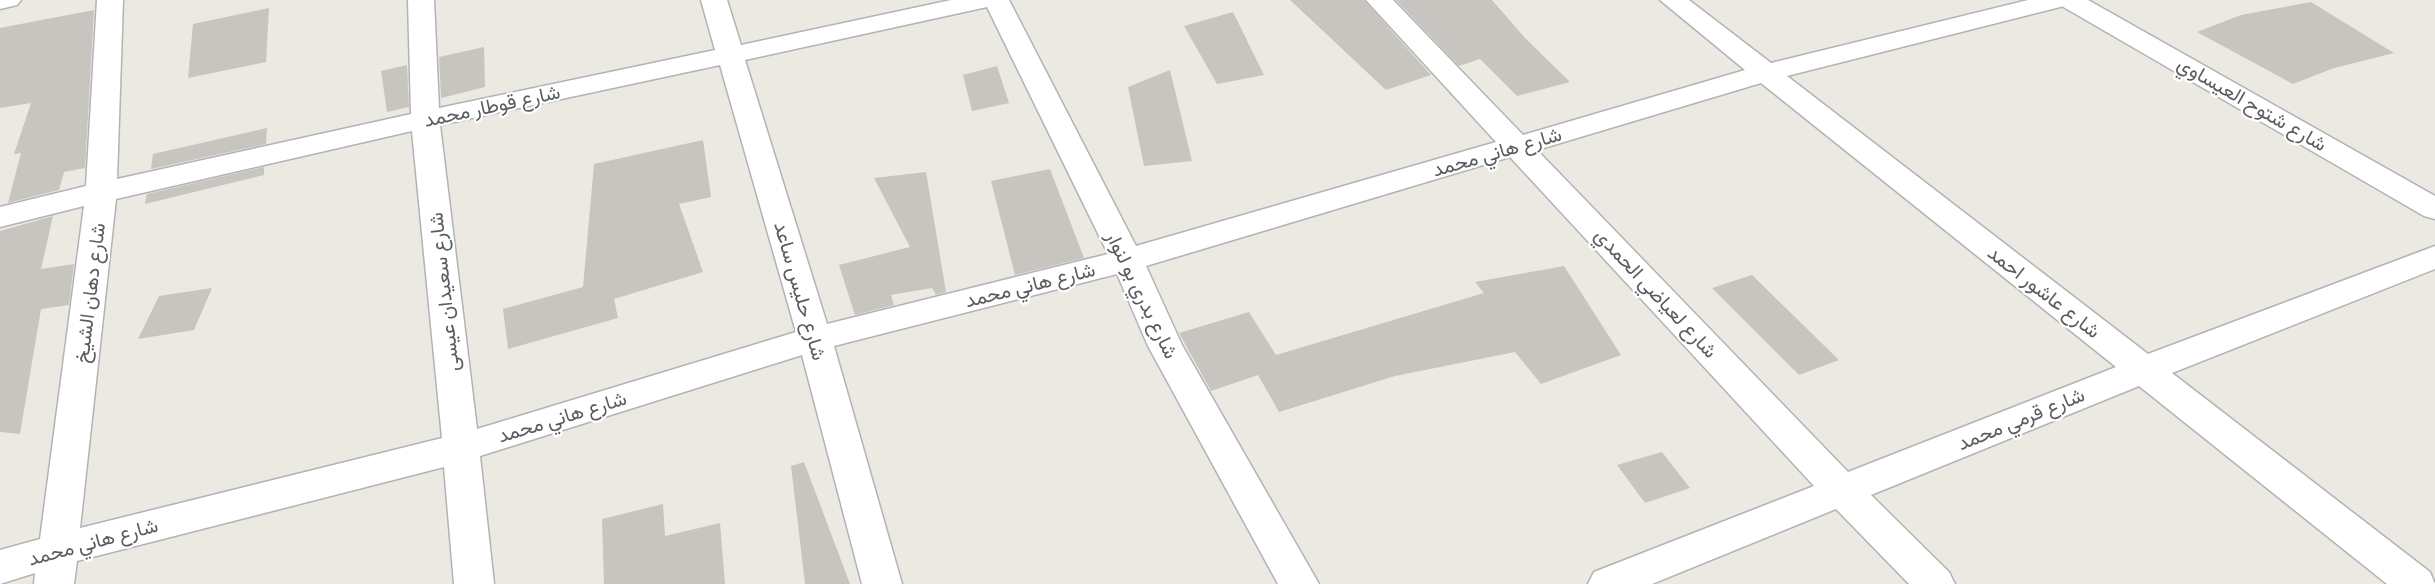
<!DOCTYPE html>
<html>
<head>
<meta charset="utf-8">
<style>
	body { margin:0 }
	canvas { display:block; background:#ebe9e1 }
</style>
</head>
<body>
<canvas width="2435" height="584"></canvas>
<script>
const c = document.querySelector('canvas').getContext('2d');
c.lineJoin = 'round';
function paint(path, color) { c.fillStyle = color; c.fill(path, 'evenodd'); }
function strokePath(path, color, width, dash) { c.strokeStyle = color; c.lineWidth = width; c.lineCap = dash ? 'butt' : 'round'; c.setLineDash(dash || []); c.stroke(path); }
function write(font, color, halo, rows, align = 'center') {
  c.font = font + ' "Exo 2",Vazirmatn,sans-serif'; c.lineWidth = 4.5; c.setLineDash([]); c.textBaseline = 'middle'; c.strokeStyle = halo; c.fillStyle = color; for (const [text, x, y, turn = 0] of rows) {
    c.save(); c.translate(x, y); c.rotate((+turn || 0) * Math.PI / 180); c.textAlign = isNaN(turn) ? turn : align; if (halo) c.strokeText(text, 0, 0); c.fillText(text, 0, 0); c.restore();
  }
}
paint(new Path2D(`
	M1290,0H1364L1431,75L1386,90Z
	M1396,0H1492L1525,38L1570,82L1517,96L1480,59L1459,66Z
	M2311,2L2394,53L2334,68L2293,84L2197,32L2241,15Z
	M269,8L266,62L188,78L193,24Z
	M94,10L85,168L64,172L59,190L8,203L21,153L14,154L31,103L0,108V28Z
	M1233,12L1264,75L1217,84L1184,26Z
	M484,47L485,87L441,98L439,57Z
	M407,65L409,107L387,112L381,71Z
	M997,66L1009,103L972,111L963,75Z
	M1170,70L1192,161L1144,166L1128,87Z
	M267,128L266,144L151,169L153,154Z
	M703,140L711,197L679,204L703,272L614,299L618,318L508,349L503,309L583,287L594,164Z
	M264,167V175L145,204L147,194Z
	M1050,169L1084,258L1015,275L991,181Z
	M926,172L946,292L936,295L932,288L891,295L894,305L855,315L839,265L910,247L874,178Z
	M53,216L41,269L74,264L69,305L41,309L20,434L0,432V231Z
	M1564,266L1621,355L1541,384L1515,352L1395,376L1279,412L1258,375L1211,391L1179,333L1249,312L1276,355L1484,293L1475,282Z
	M1752,275L1839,360L1799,375L1712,288Z
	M212,288L194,330L138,339L159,296Z
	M1662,452L1690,488L1645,503L1617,465Z
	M804,462L850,584H805L791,466Z
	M663,504L665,536L720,523L725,584H604L602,519Z`), '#c8c5c0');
const minor = new Path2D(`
	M0,0H21L17,5L0,9Z
	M97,0H123L117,179L411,114L408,0H434L439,108L715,50L701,0H727L741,45L951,0H1009L1136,246L1496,142L1366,0H1393L1523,135L1745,70L1660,0H1689L1771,63L2028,0H2072L2068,5L1787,76L2148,354L2435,246V269L2172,373L2430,572L2435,584H2387L2139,386L1871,495L1949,572L1955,584H1909L1836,509L1652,584H1588L1594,572L1814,486L1510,157L1146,266L1182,345L1319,584H1278L1148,346L1117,274L834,346L902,584H862L802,355L480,456L494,584H454L444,467L77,561L74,584H34L35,573L0,584V550L40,539L84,206L0,227V207L86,186ZM987,7L1108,254L827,324L745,60ZM720,65L796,332L477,429L440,125ZM1761,83L2116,367L1848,472L1537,150ZM412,131L442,438L80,528L116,199Z`);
const tertiary = new Path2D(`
	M2056,0H2088L2435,196V219L2424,216L2060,5Z`);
strokePath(minor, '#b1b4b7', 3);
strokePath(tertiary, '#b1b4b7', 3);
paint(minor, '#fff');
paint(tertiary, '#fff');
write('20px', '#595d60', '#fff', [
	["شارع شتوح العيساوي",2252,104,30],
	["شارع قوطار محمد",492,106,-12],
	["شارع هاني محمد",1497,152,-16],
	["شارع هاني محمد",1030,285,-14],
	["شارع حليس ساعد",800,291,74],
	["شارع سعيدان عيسى",444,292,-96],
	["شارع عاشور احمد",2044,292,38],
	["شارع دهان الشيخ",90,293,-83],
	["شارع لعياضي الحمدي",1656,293,47],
	["شارع بدري بو لنوار",1142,295,64],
	["شارع هاني محمد",562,417,-17],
	["شارع قرمي محمد",2021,419,-22],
	["شارع هاني محمد",93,542,-15]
]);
</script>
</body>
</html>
